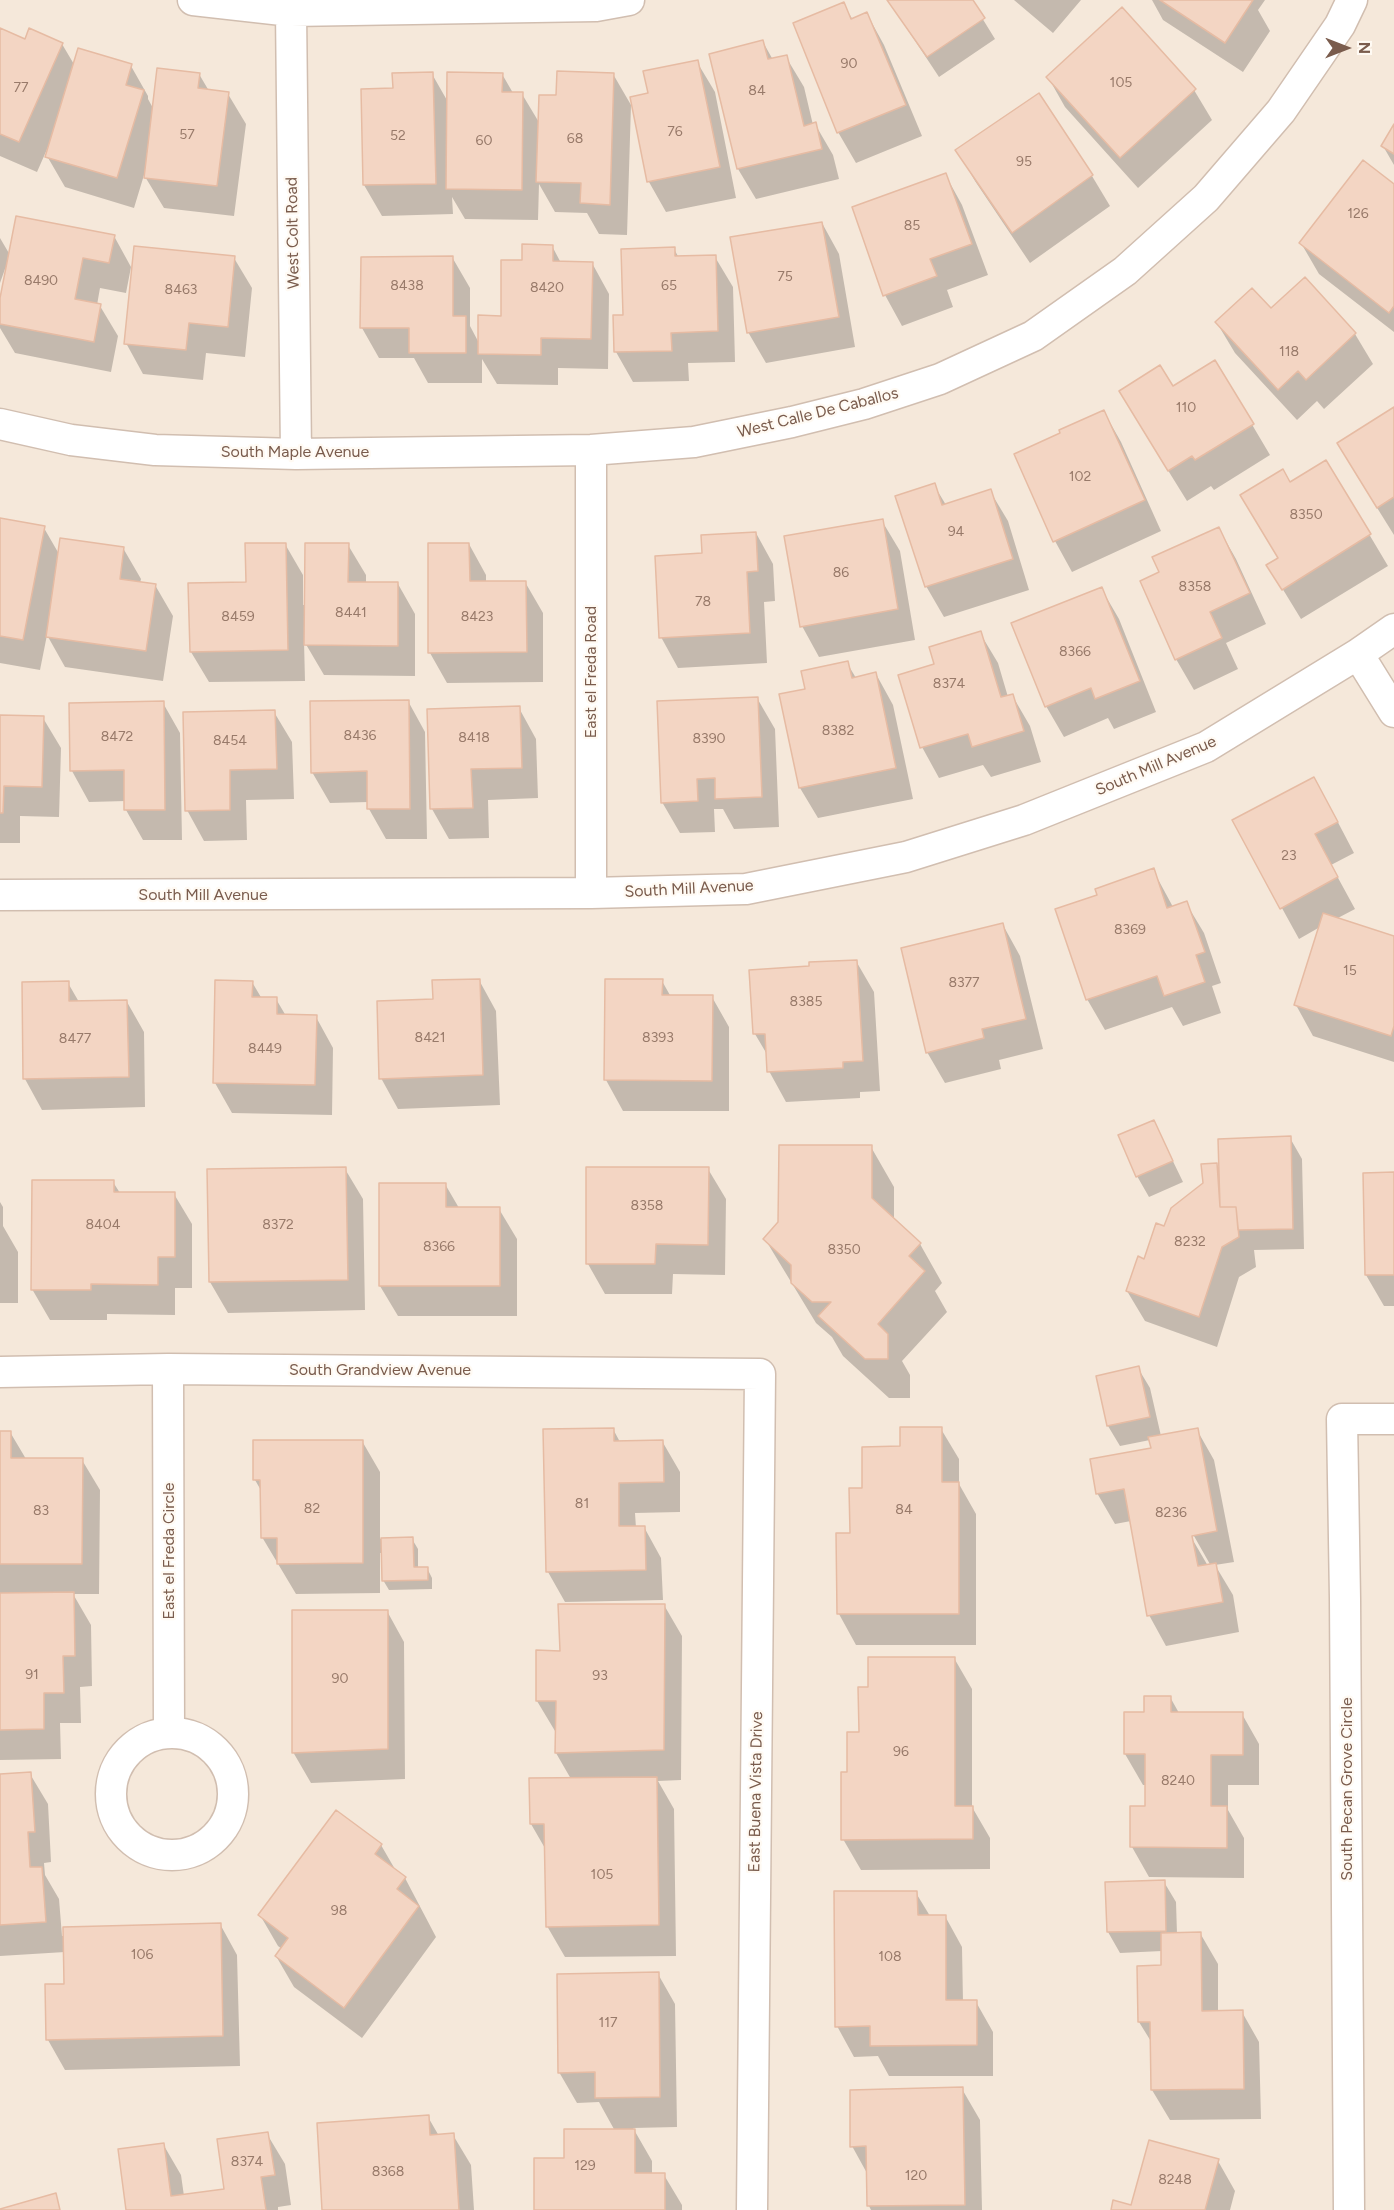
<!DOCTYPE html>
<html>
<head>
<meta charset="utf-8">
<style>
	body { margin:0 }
	#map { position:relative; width:1394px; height:2210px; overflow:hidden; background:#fdf6ec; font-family:Figtree,sans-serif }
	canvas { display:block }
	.north { position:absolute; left:1316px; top:18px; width:60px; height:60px; -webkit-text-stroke:4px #fffaf3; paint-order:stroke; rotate:90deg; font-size:16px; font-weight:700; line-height:24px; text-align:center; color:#7a5c4d }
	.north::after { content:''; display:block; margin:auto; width:21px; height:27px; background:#7a5c4d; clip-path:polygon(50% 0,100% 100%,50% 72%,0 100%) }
</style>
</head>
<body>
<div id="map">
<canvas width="1394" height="2210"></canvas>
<div class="north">N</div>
</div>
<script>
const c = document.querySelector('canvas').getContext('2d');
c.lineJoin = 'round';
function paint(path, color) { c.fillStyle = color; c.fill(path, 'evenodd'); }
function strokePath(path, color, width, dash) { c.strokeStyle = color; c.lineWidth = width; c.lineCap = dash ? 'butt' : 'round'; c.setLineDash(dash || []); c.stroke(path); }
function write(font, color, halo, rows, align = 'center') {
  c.font = font + ' Figtree,sans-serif'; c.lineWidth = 4.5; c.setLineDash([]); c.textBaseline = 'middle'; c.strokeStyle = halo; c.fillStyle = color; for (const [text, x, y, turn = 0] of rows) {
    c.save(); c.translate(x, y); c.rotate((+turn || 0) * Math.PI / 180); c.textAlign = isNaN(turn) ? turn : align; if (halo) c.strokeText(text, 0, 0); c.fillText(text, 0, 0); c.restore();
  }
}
paint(new Path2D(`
	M0,0H1394V2210H0Z`), '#f5e8da');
paint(new Path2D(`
	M888,0H971L995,39L939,77Z
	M1014,0H1081L1053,33Z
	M1152,0H1265L1258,10L1270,31L1243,72L1163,20Z
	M843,4L853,20L867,14L884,45L922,136L856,163L838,132L795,24Z
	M0,30L25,41L62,44L75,66H131L148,96V99L154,110L199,74L209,91L228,94L246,124L234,216L164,208L144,175L134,208L65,187L47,156L50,148L48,147L37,172L0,156Z
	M763,42L773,60L786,57L804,87L813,125L815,124L833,155L839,179L756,199L738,169L711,55Z
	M697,62L715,92L736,198L666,212L649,182L650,94Z
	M432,74L448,102L502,74L513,93L522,94L540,124L558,97L613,74L631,105L627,235L599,234L587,213L555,212L539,184L538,220L465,219L452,197L453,214L382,216L364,185L394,90Z
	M1048,77L1194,90L1212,120L1138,188L1065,107Z
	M1394,127V165L1383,146Z
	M957,150L1092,176L1110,206L1030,263L975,181Z
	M945,174L962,205L988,275L947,290L953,307L902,326L885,295Z
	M1394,186V332L1319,274L1301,243Z
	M822,223L839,254L855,347L766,363L748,332Z
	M114,236L131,267L126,293L100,288L97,305L100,306L118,336L111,372L15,353L0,328V306L7,270L5,269L0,283V238L10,255Z
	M552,246L561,263H592L609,294L608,369L558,368V385L497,384L482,359V383H428L414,358H379L362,328L452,257L470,288V326L479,343L502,317L523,262Z
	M674,249L679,258L715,257L733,287L735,362L688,363L689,381L633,382L616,352L625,316Z
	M234,258L252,288L245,357L206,353L203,380L143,374L126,343Z
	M1271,311L1355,334L1373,364L1324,409L1317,401L1297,420L1235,353L1217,323Z
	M1215,362L1270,455L1214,490L1211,486L1187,501L1138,422L1172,388Z
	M1394,409V535L1356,474Z
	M1104,412L1121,442L1161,531L1072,572L1055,541Z
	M1326,462L1388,566L1301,619L1268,565L1279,559L1290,484Z
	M934,485L946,505L990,491L1008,521L1029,590L944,617L926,586Z
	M0,519L44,528L59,554L123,548L141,579L140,583L155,585L173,616L163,681L65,667L47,635L40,670L0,663Z
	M882,521L900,551L915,640L819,657L802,626Z
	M1219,529L1236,559L1266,624L1226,643L1238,669L1194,690L1176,659L1161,573Z
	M756,533L773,564L775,601L764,602L767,663L678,668L661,637Z
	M285,544L303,575V605H306L348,545L366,575V583L398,584L415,614V676L324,675L304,641L305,681L209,682L191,652L248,583Z
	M469,544L486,575V583L525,582L543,613V682L447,683L430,653Z
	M1101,588L1119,619L1156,712L1114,729L1108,718L1064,737L1046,706Z
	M980,633L998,663L1008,697L1012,695L1030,726L1041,762L991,777L983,765L939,778L922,747L936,665Z
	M847,663L856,678L876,674L893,705L913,799L818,818L800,788L781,695L807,690Z
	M757,698L775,729L779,827L734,829L723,809H714L715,832L680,833L662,802Z
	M408,701L425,732L427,839H386L369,809V802L330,803L312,772Z
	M163,703L180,733L182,840H143L126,810V801L89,802L72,771L70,704Z
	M519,708L536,739L538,798L488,800L489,838L449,839L432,809Z
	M274,712L292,742L294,799L246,800L247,840L204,841L187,810Z
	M0,716L43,718L61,748L59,817L20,816V843H0Z
	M1331,809L1354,853L1331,865L1355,909L1336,919L1394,937V1062L1313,1036L1296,1005L1320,927L1299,939L1234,821Z
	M1153,870L1173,907L1186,903L1204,933L1221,983L1212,986L1221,1013L1183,1026L1172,1007L1105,1030L1087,999L1099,895Z
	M1003,925L1020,956L1043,1049L999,1060L1001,1069L945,1083L927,1052Z
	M856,961L874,992L880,1091L860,1092V1098L786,1102L769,1071L768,1056L755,1034L811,968Z
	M479,980L496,1011L500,1105L398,1109L381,1078L434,1000Z
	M606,980L662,981L671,997H712L729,1027V1111H623L606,1080Z
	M252,982L262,999H276L286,1016L316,1017L333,1048L332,1115L232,1113L215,1083Z
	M24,983H68L79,1002H127L144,1032L145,1107L42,1110L25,1079Z
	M1154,1122L1183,1182L1149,1197L1137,1176Z
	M1290,1138L1302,1159L1304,1249L1254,1250L1256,1267L1239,1277L1217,1347L1145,1321L1127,1291L1165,1228L1204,1184L1216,1164L1221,1171Z
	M871,1147L894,1187V1220L920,1244L942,1283L935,1291L947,1312L902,1361L910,1375V1398H889L843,1356L832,1337L816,1323L765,1239Z
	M345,1169L363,1199L365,1310L228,1313L210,1282L209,1171Z
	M708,1169L726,1199L725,1275L673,1274L672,1294H605L588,1264Z
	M1365,1174H1394V1306H1384L1366,1275Z
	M113,1182L120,1193L174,1194L192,1224V1288H175V1315L107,1314V1320H50L32,1289Z
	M445,1184L459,1208L499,1209L517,1239V1316H398L380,1286Z
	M0,1202L3,1207V1226L18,1252V1303H0Z
	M1138,1368L1150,1388L1161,1436L1197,1430L1214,1460L1234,1562L1215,1565L1233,1595L1239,1632L1166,1646L1149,1615L1131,1521L1115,1524L1097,1493L1152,1449L1150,1440L1120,1446L1108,1426ZM1190,1529L1211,1566H1208L1187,1530Z
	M613,1429L620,1442L662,1441L680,1472V1512L635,1513L636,1528L644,1527L661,1558L663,1600L565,1602L548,1572Z
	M941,1429L959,1459V1484L976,1514V1645H856L839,1614L851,1535L864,1489L902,1448Z
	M0,1432H10L26,1459L82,1460L100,1490L99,1594H73L91,1625L92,1686L80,1687L81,1723H60L61,1759L0,1760Z
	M362,1441L380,1472V1539H412L418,1549V1568H427L432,1578V1589L389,1590L383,1580V1553H380V1593L296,1594L262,1537V1492L255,1480Z
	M664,1605L682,1636L681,1780L658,1781L674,1809L676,1956L565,1957L547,1926L546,1850L531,1824L571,1779L556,1753L557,1731H555L537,1701L562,1653Z
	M387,1611L404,1642L405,1779L311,1783L293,1752Z
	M954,1658L972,1689V1807L990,1838V1869L861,1870L843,1839L849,1773L870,1689Z
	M1170,1697L1179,1713L1242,1714L1259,1744V1785H1228V1810L1244,1838V1878L1149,1877L1132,1847L1146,1808V1785H1143L1125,1754V1714H1145Z
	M30,1774L48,1804L51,1862L44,1863L45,1875L59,1899L62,1936L220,1924L237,1955L240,2066L65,2070L48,2040L65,1985V1952L0,1956V1775Z
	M381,1845L396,1871L405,1878L436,1937L362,2038L294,1987L276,1956L282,1949L278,1946L260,1915Z
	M1164,1882L1176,1902L1177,1934L1200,1933L1218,1964V2012H1242L1259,2042L1261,2119L1170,2120L1152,2090V2043L1139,2022L1138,1967H1162V1951L1120,1953L1108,1932Z
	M916,1893L930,1916H945L962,1947L963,2002H976L993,2032V2076H889L878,2056L854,2057L837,2026Z
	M658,1974L675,2004L677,2127L633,2128L652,2161V2175H664L682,2205V2210H536L566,2159L615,2131L599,2102L577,2103L559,2072Z
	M962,2089L980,2120L982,2210H871L869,2206L868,2175L852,2146Z
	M428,2117L439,2136L453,2135L471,2165L474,2210H323Z
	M267,2134L285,2164L291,2205L278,2207V2210H128L163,2144L181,2175L184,2196L226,2190Z
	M1218,2161L1235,2191L1230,2210H1112L1132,2207Z`), '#0003');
const building = new Path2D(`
	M887,0H973L985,18L927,57Z
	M1160,0H1253L1225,43Z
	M844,2L851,19L867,12L906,105L837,133L793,23Z
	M1122,7L1196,89L1120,158L1046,77Z
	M0,28L25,39L29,28L63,43L19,142L0,134Z
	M763,40L768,59L787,55L804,126L816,122L822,149L737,169L709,54Z
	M78,48L132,64L126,85L144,90L117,178L45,157Z
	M698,60L720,167L647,182L630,97L648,93L643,71Z
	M157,68L200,73L198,88L229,92L217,186L144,178Z
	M557,71L614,73L610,205L580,203L581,183L536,182L539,95H556Z
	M433,72L436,184L363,185L361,89L393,88L392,73Z
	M447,72L503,73L502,92H523L522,190L446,189Z
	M1039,93L1093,175L1012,233L955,150Z
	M1394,124V154L1381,146Z
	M1363,160L1394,184V306L1389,313L1299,243Z
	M946,173L972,244L930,259L937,276L883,296L852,207Z
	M16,216L115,235L109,263L83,258L75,299L101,304L94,342L0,324V298Z
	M822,222L839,317L747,333L730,237Z
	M522,244L553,245V261L593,262L591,339L541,338V355L478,354V315L501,316V260H522Z
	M134,246L235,256L228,327L189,323L186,350L124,344Z
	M675,247V256L716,255L718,331L671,333L672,351L614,352L613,315H623L621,249Z
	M453,256V316H466V353H409V328H360L361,257Z
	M1305,277L1356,333L1306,380L1298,371L1278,390L1215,322L1252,288L1271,308Z
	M1215,360L1254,424L1195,460L1192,456L1168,471L1119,391L1160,365L1173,386Z
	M1394,407V497L1377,508L1337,443Z
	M1104,410L1145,500L1053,542L1014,454L1060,433L1059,430Z
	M1326,460L1371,534L1282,590L1266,565L1278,558L1240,495L1283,469L1290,482Z
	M935,483L942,505L991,489L1013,559L925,587L895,496Z
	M0,518L45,526L23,640L0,636Z
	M883,519L898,609L800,627L784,536Z
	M1219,527L1250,593L1210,612L1222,638L1175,660L1140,581L1159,572L1152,557Z
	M756,532L758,571L747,572L750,633L659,638L655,556L702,553L701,535Z
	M60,538L124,547L120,579L156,584L146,651L46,637Z
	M245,543H286L288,650L190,652L188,583L246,582Z
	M305,543H349L348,582H398V646L304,645Z
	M428,543H469L470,581H526L527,652L428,653Z
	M1102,587L1140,681L1095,699L1091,688L1045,707L1011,623Z
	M981,631L1001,697L1013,694L1024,731L972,747L968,734L920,748L898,675L934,664L929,647Z
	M848,661L852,678L876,672L896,768L799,788L779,694L805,689L801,671Z
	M758,697L762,797L715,799V778L697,779L698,801L661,803L657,701Z
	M409,700L410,809H367V771L311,773L310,701Z
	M164,701L165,810H124V770L70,771L69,703Z
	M520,706L522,768L471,769L473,808L430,809L427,709Z
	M275,710L277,769L230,770V810L185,811L183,712Z
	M0,715L44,716L42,787L4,786L3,813H0Z
	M1314,777L1338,822L1315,834L1338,877L1280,909L1232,820Z
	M1154,868L1167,908L1187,901L1205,952L1196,955L1205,982L1164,996L1157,976L1086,1000L1055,909L1097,895L1095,889Z
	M1323,913L1394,936V1026L1391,1036L1294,1005Z
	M1003,923L1026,1019L982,1029L984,1038L926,1053L901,948Z
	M857,960L863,1061L843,1062V1068L767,1072L765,1034H753L749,970L809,966V962Z
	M480,979L483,1075L379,1079L377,1001L433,999L432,980Z
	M605,979H663L662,995H713L712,1081L604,1080Z
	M215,980L253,981L252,997H277V1014L317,1015L315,1085L213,1083Z
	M69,981V1001L127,1000L129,1077L23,1079L22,982Z
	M1154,1120L1173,1161L1136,1177L1118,1135Z
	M1291,1136L1293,1229L1238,1230L1236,1207H1220L1218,1139Z
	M779,1145H872V1198L921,1243L909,1256L925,1271L878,1324L888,1334V1359H865L818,1316L831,1302H812L791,1283V1265L763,1239L778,1222Z
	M1217,1163L1220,1207H1236L1239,1237L1222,1247L1199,1317L1126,1291L1138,1256L1144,1259L1156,1223L1164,1226L1171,1208L1203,1183L1201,1164Z
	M346,1167L348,1280L209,1282L207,1169Z
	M586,1167H709L708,1245L656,1244L655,1264H586Z
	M1394,1172V1275H1365L1363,1173Z
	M32,1180H114V1192H175V1257H158V1285L91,1284V1290H31Z
	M379,1183H446V1207H500V1286H379Z
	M1139,1366L1150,1417L1107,1426L1096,1376Z
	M900,1427H942V1482H959V1614H837L836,1533H850L849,1488H862V1447L900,1446Z
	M614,1428V1441L663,1440L664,1482L619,1483V1526H645L646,1570L546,1572L543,1429Z
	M1198,1428L1217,1531L1192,1536L1198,1566L1216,1563L1223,1602L1147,1616L1124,1489L1096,1494L1090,1459L1151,1448L1148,1437Z
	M0,1431H11V1458H83L82,1564H0Z
	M253,1440H363V1563L277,1564V1538H261L260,1480H253Z
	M413,1537L414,1567H428V1580L382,1581L381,1538Z
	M74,1592L75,1656H63L64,1693H44V1729L0,1730V1593Z
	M558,1604H665L664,1750L555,1753L556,1701H536V1650L560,1651Z
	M292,1610H388V1749L292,1753Z
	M868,1657H955V1806H973V1839L841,1840V1772H847V1732H859L858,1687H868Z
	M1144,1696H1171V1712H1243V1755H1211V1806H1227V1848L1130,1847V1806H1145V1754H1124V1712H1144Z
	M31,1772L35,1832H28L30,1867H42L46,1922L0,1925V1774Z
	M657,1777L659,1925L546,1927L544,1824H530L529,1778Z
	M336,1810L382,1844L375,1854L406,1877L397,1889L419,1906L344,2008L275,1956L288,1938L258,1915Z
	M1165,1880L1166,1931L1107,1932L1105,1882Z
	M834,1891H917L918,1915H946V2000H977V2045L870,2046V2026L835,2027Z
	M221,1923L223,2036L46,2040L45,1984H64L63,1927Z
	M1201,1932L1202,2011L1243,2010L1244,2089L1151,2090L1150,2022H1138L1137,1966L1161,1965V1933Z
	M659,1972L660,2097L595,2098V2072L558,2073L557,1974Z
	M963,2087L965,2205L867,2206L866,2146L850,2147V2090Z
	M429,2115L430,2135L454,2133L459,2210H322L317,2123Z
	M564,2129H635V2173H665V2210H534V2158H564Z
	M268,2132L275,2175L261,2177L266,2210H126L118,2149L164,2143L171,2196L224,2189L217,2139Z
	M1149,2140L1219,2159L1205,2210H1111L1113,2200L1131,2205Z
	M56,2193L60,2210H0V2209Z`);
paint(building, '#f3d5c3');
strokePath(building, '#e6bba3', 1.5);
const minor = new Path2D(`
	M193,0L291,11L596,6L629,0
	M291,11L296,454
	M0,424L71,440L155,450L296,454L591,450L694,442L792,422L864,404L940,379L1033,336L1125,271L1206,198L1281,111L1340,25L1352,0
	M591,450V893
	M1358,654L1394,712
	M0,895L591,893L746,889L906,857L1024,820L1206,747L1358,654L1394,629
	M168,1369L169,1733
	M0,1372L168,1369L760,1374L752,2210
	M111 1794a61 61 0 1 1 122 0a61 61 0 1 1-122 0Z
	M1349,2210L1345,1599L1342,1419H1394`);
strokePath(minor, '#d1beb0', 33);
strokePath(minor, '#fff', 30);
write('14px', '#987a6a', null, [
	["90",849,64],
	["105",1121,83],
	["77",21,88],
	["84",757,91],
	["76",675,132],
	["57",187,135],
	["52",398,136],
	["68",575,139],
	["60",484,141],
	["95",1024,162],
	["126",1358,214],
	["85",912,226],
	["75",785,277],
	["8490",41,281],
	["8438",407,286],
	["65",669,286],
	["8420",547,288],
	["8463",181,290],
	["118",1289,352],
	["110",1186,408],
	["102",1080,477],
	["8350",1306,515],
	["94",956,532],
	["86",841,573],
	["8358",1195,587],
	["78",703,602],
	["8441",351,613],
	["8459",238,617],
	["8423",477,617],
	["8366",1075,652],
	["8374",949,684],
	["8382",838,731],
	["8436",360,736],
	["8472",117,737],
	["8418",474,738],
	["8390",709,739],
	["8454",230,741],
	["23",1289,856],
	["8369",1130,930],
	["15",1350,971],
	["8377",964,983],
	["8385",806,1002],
	["8421",430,1038],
	["8393",658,1038],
	["8477",75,1039],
	["8449",265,1049],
	["8358",647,1206],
	["8404",103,1225],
	["8372",278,1225],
	["8232",1190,1242],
	["8366",439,1247],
	["8350",844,1250],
	["81",582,1504],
	["82",312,1509],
	["84",904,1510],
	["83",41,1511],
	["8236",1171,1513],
	["91",32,1675],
	["93",600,1676],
	["90",340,1679],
	["96",901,1752],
	["8240",1178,1781],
	["105",602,1875],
	["98",339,1911],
	["106",142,1955],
	["108",890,1957],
	["117",608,2023],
	["8374",247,2162],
	["129",585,2166],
	["8368",388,2172],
	["120",916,2176],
	["8248",1175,2180]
]);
write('16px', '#7a5c4d', '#fffaf3', [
	["West Colt Road",293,233,-91],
	["West Calle De Caballos",818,413,-14],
	["South Maple Avenue",295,452],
	["East el Freda Road",591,672,-90],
	["South Mill Avenue",1156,766,-23],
	["South Mill Avenue",689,889,-3],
	["South Mill Avenue",203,895],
	["South Grandview Avenue",380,1370],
	["East el Freda Circle",169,1551,-90],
	["South Pecan Grove Circle",1347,1789,-90],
	["East Buena Vista Drive",756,1792,-89]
]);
</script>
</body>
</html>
